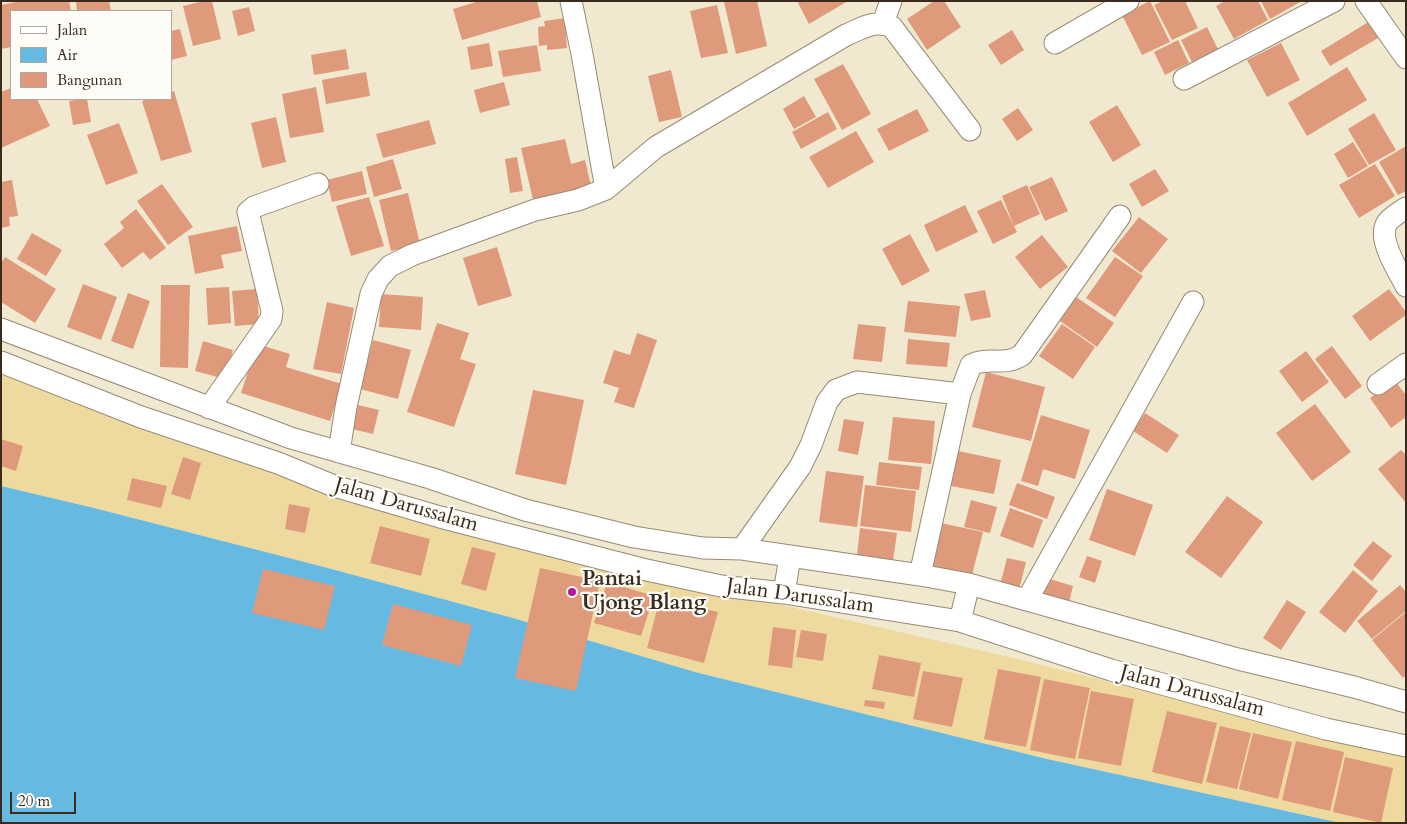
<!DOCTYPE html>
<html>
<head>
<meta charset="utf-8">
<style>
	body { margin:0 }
	#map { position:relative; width:1407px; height:824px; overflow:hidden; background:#f1e9cf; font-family:Cardo,serif }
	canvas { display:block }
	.frame { position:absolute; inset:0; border:2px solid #3b2a1e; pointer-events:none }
	.legend { position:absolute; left:10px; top:10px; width:162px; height:90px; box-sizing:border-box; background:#fdfcf7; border:1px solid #afa8a0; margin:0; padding:6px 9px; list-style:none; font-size:15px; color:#3b2a1e }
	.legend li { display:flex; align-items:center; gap:10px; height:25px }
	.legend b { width:25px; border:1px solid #afa8a0 }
	.scale { position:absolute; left:10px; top:792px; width:66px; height:22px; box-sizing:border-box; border:2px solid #3b2a1e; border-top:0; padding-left:6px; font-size:15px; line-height:18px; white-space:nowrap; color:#3b2a1e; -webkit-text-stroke:4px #fdfcf7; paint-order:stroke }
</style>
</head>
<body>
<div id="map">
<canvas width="1407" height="824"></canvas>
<div class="frame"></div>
<ul class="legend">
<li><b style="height:6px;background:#fff"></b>Jalan</li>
<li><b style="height:14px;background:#66bae2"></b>Air</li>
<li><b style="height:14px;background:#df9a7c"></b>Bangunan</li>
</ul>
<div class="scale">20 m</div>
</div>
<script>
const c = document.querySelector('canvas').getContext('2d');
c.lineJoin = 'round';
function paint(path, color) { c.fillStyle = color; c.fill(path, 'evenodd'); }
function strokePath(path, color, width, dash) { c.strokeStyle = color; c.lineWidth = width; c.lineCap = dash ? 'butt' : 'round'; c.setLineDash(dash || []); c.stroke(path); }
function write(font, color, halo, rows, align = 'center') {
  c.font = font + ' Cardo,serif'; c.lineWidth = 4.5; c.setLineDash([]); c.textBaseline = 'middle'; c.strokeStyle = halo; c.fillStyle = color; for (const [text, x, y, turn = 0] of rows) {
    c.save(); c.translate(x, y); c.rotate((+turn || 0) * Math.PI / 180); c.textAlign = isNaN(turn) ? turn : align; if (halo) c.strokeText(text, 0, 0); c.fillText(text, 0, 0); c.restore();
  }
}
paint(new Path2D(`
	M1,373L476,535L1018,659L1406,756V823H1341L1047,759L695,672L513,618L324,567L94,508L1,486Z`), '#eeda9e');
paint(new Path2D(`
	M1,486L94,508L324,567L513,618L695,672L1047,759L1341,823H1Z`), '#66bae2');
paint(new Path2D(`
	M21,1H69L71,11H11V47L1,49V5Z
	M76,1H109L111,11H77Z
	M204,1H212L221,39L193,46L183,6Z
	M479,1H537L541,17L462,40L453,9Z
	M757,1L767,46L736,54L724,2Z
	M797,1H848L809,24Z
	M934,1H944L961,27L927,50L907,19Z
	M1150,1L1170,42L1142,55L1122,15Z
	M1163,1H1185L1198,28L1172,40L1154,5Z
	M1225,1H1258L1268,20L1234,39L1216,6Z
	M1261,1H1302L1270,19Z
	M717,5L728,53L701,58L690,11Z
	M249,7L255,31L238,36L232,11Z
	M565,18L567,48L547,50V45L539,46L538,27L545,26L544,21Z
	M1370,21L1380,37L1330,66L1321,51Z
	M1207,27L1218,49L1192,62L1181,40Z
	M180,29L187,56L171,60V31Z
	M1012,30L1024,50L1001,65L988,45Z
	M1178,40L1189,63L1165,75L1154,52Z
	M489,43L493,66L471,70L467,47Z
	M1281,43L1300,80L1267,97L1247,60Z
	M537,45L541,71L503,77L498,51Z
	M346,49L349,69L314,75L311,55Z
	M843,64L871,114L842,130L814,79Z
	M1347,67L1367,100L1307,136L1288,103Z
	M671,70L682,117L659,122L648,76Z
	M366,72L370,96L326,104L322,80Z
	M504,82L510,105L480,113L474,90Z
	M316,87L324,132L290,138L282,94Z
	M11,88V99H37L50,126L1,148V92Z
	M174,91L192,152L161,161L142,101L149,99H171V92Z
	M804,96L816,117L794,129L783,109Z
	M81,99H87L91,122L73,125L69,101Z
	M1117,105L1141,145L1113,162L1089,122Z
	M1018,108L1033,130L1017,141L1002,119Z
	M917,109L929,131L889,151L877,129Z
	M828,112L837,129L801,149L792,132Z
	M1374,113L1396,150L1369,165L1348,129Z
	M276,117L286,162L262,168L251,123Z
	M429,120L436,144L383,158L376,134Z
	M119,123L138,173L106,185L87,135Z
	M856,131L874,162L828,188L809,157Z
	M565,139L571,164L585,160L591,186L533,200L521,148Z
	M1353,142L1368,166L1348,178L1334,154Z
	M1406,146V191L1398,195L1379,162Z
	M517,157L523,191L510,193L505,159Z
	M393,159L402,189L374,197L366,167Z
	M1375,164L1395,196L1359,218L1339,185Z
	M1155,169L1169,191L1142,207L1129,184Z
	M362,171L367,194L332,202L327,180Z
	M1052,177L1068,211L1045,221L1029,187Z
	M12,180L18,216L9,217L10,226L1,228V182Z
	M162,184L193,227L168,245L137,201Z
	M1027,185L1040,214L1014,226L1002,196Z
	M408,193L420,244L391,251L379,200Z
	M369,197L384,246L351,256L336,206Z
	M1001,200L1017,232L993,244L977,211Z
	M965,205L978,232L936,252L924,225Z
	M136,209L166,248L150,260L143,252L122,268L104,244L124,228L120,222Z
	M1139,217L1168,239L1141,273L1112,251Z
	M237,226L242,251L221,255L224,268L195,274L188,236Z
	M32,233L62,250L46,276L17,259Z
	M910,234L930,271L902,286L882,249Z
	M1042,235L1068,267L1040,289L1015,257Z
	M497,247L512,296L478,306L463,258Z
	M5,257L56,289L35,323L1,302V263Z
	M1115,257L1143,276L1115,317L1086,298Z
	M83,284L117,297L101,340L67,327Z
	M161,285H190L188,368L160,367Z
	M229,287L231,323L208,325L206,288Z
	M257,289L259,324L235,326L232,291Z
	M1389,289L1406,312V315L1370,341L1352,316Z
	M985,290L991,317L971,321L964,294Z
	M128,293L150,301L133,349L111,341Z
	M381,294L423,297L421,330L379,327Z
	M1076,297L1114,323L1097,347L1060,321Z
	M908,301L960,306L956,337L904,332Z
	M327,302L354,308L341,374L313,369Z
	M437,323L469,333L460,359L476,364L454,427L407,412Z
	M858,324L886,327L882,362L853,359Z
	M1062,324L1095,347L1073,379L1039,356Z
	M637,333L657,340L634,408L614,402L619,388L603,383L614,350L630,355Z
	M908,339L950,343L947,367L906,364Z
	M373,340L411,350L398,399L360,389Z
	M203,341L233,350L225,379L195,371Z
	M257,344L290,354L286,367L342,384L330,421L241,393Z
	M1332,346L1362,386L1345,399L1315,359Z
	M1306,351L1329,382L1302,402L1279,371Z
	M986,372L1045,387L1031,441L972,427Z
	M1395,381L1406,395V417L1391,428L1370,398Z
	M533,390L584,400L566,485L515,474Z
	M1315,404L1351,452L1312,481L1276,433Z
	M358,405L379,410L373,434L352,429Z
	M1145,413L1179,435L1167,453L1133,431Z
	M1041,415L1090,430L1075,479L1043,469L1038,486L1021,481Z
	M893,417L935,421L931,464L888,460Z
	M844,419L864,422L858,455L838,451Z
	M1,439L23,446L16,471L1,466Z
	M1401,450L1406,455V503L1378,469Z
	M958,451L1001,460L994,494L951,486Z
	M183,457L201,463L190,500L171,494Z
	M879,462L922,467L919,490L876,485Z
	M826,471L864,476L857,527L819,522Z
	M132,478L167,486L161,508L127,500Z
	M1017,483L1055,497L1047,519L1009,505Z
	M865,485L916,491L911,532L860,526Z
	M1107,489L1153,505L1135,556L1089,540Z
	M1227,496L1263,522L1221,578L1185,552Z
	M971,500L997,507L990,533L964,527Z
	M289,504L310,508L305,533L285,529Z
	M1010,508L1043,520L1033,548L1000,536Z
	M941,523L983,532L971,579L930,569Z
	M380,526L430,539L421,576L370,563Z
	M860,528L897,533L893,560L857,555Z
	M1373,541L1392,556L1372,581L1353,565Z
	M472,547L496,553L486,591L461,584Z
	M1087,556L1102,561L1095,583L1079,577Z
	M1007,558L1026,562L1019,590L1000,585Z
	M540,568L600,581L576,691L515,678Z
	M263,569L335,586L324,630L252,613Z
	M1353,570L1378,591L1345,633L1319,612Z
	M1043,577L1073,586L1069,603L1038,594Z
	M607,582L654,596L641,636L594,623Z
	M1400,585L1406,592V611L1372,639L1357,621Z
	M660,598L718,612L704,663L647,648Z
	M1287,600L1306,612L1281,650L1263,638Z
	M393,604L472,625L461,666L382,645Z
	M1406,612V675L1403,678L1372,640Z
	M773,627L796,630L792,668L768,665Z
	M801,630L827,634L823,661L796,657Z
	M879,655L921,663L914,697L872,689Z
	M998,669L1041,677L1026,747L984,739Z
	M923,671L963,678L952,727L913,719Z
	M1044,679L1090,688L1075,759L1030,750Z
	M1091,691L1134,699L1121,766L1078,758Z
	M865,700L885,702L884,709L864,706Z
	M1167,711L1217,723L1202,784L1152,772Z
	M1220,726L1251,733L1237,789L1206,782Z
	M1253,733L1292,742L1278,799L1239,789Z
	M1296,741L1344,752L1330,811L1282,800Z
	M1345,757L1393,768L1381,823L1333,812Z`), '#df9a7c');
const minor = new Path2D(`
	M571,1L582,54L606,189
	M1366,1L1406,58
	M883,23L891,1
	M1055,43L1128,1
	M1184,79L1334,1
	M1406,208C1400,212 1391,217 1387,223C1377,239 1398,270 1406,286
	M1,329L291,438L430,478L525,510L634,537L703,548L742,549L920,575L969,584L1238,659L1354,687L1406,702
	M1,362L141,417L278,463L334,486L440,517L642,569L721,586L784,593L960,621L1111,670L1326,729L1406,746
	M1378,384L1406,364
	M209,408L271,319L272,311L248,212L254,207L318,184
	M339,452L346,407L371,294L378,279L390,266L412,255L535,210L578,200L606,189L656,147L846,35C863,28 875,19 892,27L970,130
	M742,549L800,467L811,445L827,402L836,390L857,382L960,394
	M920,575L960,394L971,365C988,356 1004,367 1022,355L1120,216
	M784,593L790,557
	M1027,600L1193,302
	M960,621L969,584`);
strokePath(minor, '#968a76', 23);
strokePath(minor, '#fff', 21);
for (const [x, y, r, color] of [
	[572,592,5,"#b5179e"]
]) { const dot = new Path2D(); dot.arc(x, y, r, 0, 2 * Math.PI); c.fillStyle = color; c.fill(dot); strokePath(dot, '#fdfcf7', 2); }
write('21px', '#3b2a1e', '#fdfcf7', [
	["Jalan Darussalam",406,506,16],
	["Jalan Darussalam",800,597,8],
	["Jalan Darussalam",1192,692,15]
]);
write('bold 21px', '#3b2a1e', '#fdfcf7', [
	["Pantai",582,580],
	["Ujong Blang",582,604]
], 'left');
</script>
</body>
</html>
